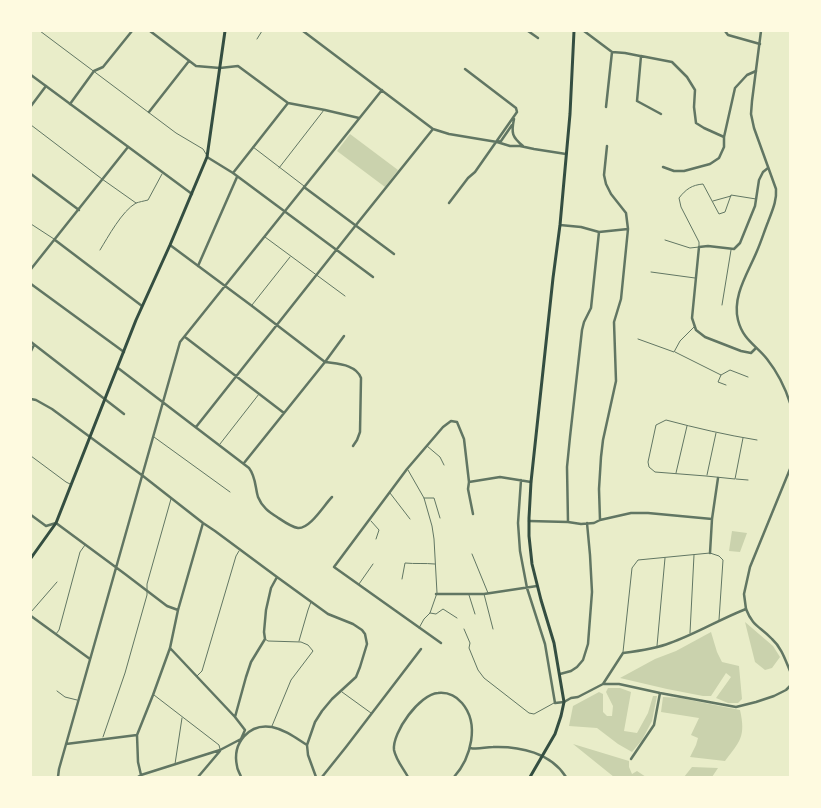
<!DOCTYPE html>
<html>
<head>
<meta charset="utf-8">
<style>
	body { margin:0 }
	#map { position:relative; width:821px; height:808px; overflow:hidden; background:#e9edc9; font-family:"Sofia Sans Condensed",sans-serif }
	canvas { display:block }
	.frame { position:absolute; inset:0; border:32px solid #fefae0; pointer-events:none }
</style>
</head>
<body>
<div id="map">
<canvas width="821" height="808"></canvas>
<div class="frame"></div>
</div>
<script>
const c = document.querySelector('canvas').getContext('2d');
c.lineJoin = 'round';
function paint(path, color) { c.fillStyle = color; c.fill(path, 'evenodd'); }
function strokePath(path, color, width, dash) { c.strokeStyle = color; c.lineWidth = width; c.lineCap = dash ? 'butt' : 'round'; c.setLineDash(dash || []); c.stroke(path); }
paint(new Path2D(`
	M350,134L398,170L385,187L337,151Z
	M732,531L747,533L740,552L729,551Z
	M745,622L773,646L780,657L772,668L765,670L755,662Z
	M711,632L717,652L722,662L739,666L742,699L738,703H728L716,698L731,677L726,673L711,696H703L667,689L620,678L655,659L676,651Z
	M608,688H620L631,692L624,731L637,733L648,713L653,696H657L652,721L642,740L632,752L618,744L597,728L569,726L573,706L599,692L603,694V712L607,716H612L613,706L606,692Z
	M663,697L680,698L740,710C746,737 740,741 725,761L690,757L696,745L698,738L691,735L699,718L661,712Z
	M573,744L629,761V767L632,774L637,771L646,777H614Z
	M692,767L718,768L712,777H684Z`), '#cad2ad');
strokePath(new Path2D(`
	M40,31L176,133L203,149L206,154
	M257,39L262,31
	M31,125L102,179L136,203
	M253,147L304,186
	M279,168L324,110
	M713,201L731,196
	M31,224L54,239
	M265,237L345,296
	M665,240L690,248L699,247V242L681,207L679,198C686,189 692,185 703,184L719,214L725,212L731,195L756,199
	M100,250C108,237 122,211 136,203C139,202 144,201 148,200L162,174
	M651,272L695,278
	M252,305L290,257
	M722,305L731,250
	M638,339L674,352L680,341L694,327
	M675,352L721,375L718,382L726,385
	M721,375L730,370L748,377
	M154,437L230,492
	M743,438L735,479L706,476L655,472L649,467L648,462L656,425L666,420C696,428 726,435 757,440
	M220,444L259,394
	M427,446L440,457L444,465
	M31,456L66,482L70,484
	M408,470L424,498L432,526L434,539L437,593L430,613L424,619L419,628
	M676,473L687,426
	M707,475L716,433
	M736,479L748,480
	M390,493L410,519
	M424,498H434L440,518
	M371,521L379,530L376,539
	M472,554L488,593
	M402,579L405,563C415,564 425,563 435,564
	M359,584L373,564
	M484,594L493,629
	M469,595L475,614
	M31,612L57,582
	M430,613L436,614L443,609L457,618
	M464,629L470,643L469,648L478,670L484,678L529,713L534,714L554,703
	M690,633L694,555
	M56,634L59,630L80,552L85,545
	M265,639L268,641L301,642L308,645L313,651L291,680L272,726
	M299,641L308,610L311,602
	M657,646L665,558
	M623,652L632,568L638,560L710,553L719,556L723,560L719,620
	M197,676L202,671L236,556L239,551
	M57,691L65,697L77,700
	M342,692L371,713
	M154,695L219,745L220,749
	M103,737L125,673L147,595V584L171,499
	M175,764L182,718`), '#617663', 1);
strokePath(new Path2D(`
	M150,31L196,66L220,68L238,66L288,103L325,110L359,118
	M303,31L433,129L449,134L497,142L510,146H520L534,149L566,154
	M528,31L538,38
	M584,31L612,52L625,53L640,56
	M725,31L728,35L760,44
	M70,104L94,71L103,67L132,31
	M31,106L46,86
	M606,107L612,52
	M149,112L189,61
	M661,114L637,101L641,56L672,62L687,77L695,90L694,107L696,123L704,128L724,137
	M513,118L514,119C511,133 512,137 523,146
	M498,142L501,141L512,125
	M207,157L233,173L373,277
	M663,167L674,171H684L710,164L719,158L724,147V137L735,88L747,75L756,71
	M233,173L288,103
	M31,174L79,210
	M304,187L394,254
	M449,203L468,178L475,172L517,112L516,108L465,69
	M560,225L581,227L599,232L628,229
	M55,240L142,306
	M170,245L252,306L325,362
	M198,266L237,177
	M31,269L128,147
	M31,284L124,352
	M185,337L284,413
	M31,342L124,414
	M756,348L751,353L741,351L705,337L696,330L692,318L699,247L708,246L734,249L740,243L755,206L759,180L763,172L768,168
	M31,351L34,345
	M325,362C337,364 356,364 361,378L360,432L357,440L353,446
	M118,368L249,468C256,477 255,487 258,497C262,507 269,512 277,517C283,521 291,527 298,528C310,529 324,505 332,497
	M31,399L36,400L52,409L143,476L203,523L215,531L277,577L328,614L353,624L362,630L365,634L367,644L360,667L356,677L332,699L322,711L315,722L307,745L308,755L316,777
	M196,427L356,225L433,129
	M244,463L325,362L344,336
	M521,480L518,523L520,551L527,588L545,644L555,703L564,702L571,698L578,697L603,684H619L660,693L736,707L756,702L774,696L786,690L790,686
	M469,482L500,477L531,482
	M31,515L46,526L56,523L125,574L167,606L178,610
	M600,520L599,489L601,457L603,440L616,381L614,322L621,299L628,229L626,213L611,194L606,184L604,175L607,146
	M529,521L568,522L581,524L594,523L600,520L631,513H648L712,519
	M568,522L567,467L570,437L582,330L584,322L591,308L599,232
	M710,553L712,519L718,478
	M436,594H484L537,586
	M31,616L90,659
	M441,643L334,567L407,469L443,427L451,421L457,422L464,439L469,482L468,489L473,514
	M560,674L571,671L577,667L583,660L588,644L592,592L590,555L587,523
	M603,684L623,653C639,651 655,649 670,643C696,634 720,619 746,609C753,627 760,626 772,639C781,647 785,659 790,671
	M235,717L246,677L251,662L265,639L264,632L266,610L271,588L277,577
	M66,744L137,735
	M470,748C478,750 485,747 493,747C520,746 551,753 566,777
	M631,759L654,725L660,693
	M141,775L138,762L137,735L153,695L170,648L178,610L203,523
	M58,777L59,769L180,342L382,90
	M138,777L141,775L220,750L241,739L245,730L235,717L170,648
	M198,777L220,751
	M241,777C240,773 237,770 237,766C232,743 249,723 272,727C286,730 296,738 307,745
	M322,777L346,747L421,649
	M408,777C403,768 396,760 394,750C392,732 420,694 438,693C448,692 456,696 462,703C480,724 471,758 454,777`), '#617663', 2.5);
strokePath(new Path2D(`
	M761,31L752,101L751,114L754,128L776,189C777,201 772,211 768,222C764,232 761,242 757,251C748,273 732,296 738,320C743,340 756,345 767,359C778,373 785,387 790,403
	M31,75L192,194
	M746,609L744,594L750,567L790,469`), '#617663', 2.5);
strokePath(new Path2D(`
	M31,558L56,523L136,320L170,245L207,157L225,31
	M530,777L555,734L561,716L564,702L554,643L541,600L532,564L529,536V518L531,482L553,278L560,225L570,114L574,31`), '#344e41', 3);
</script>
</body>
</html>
